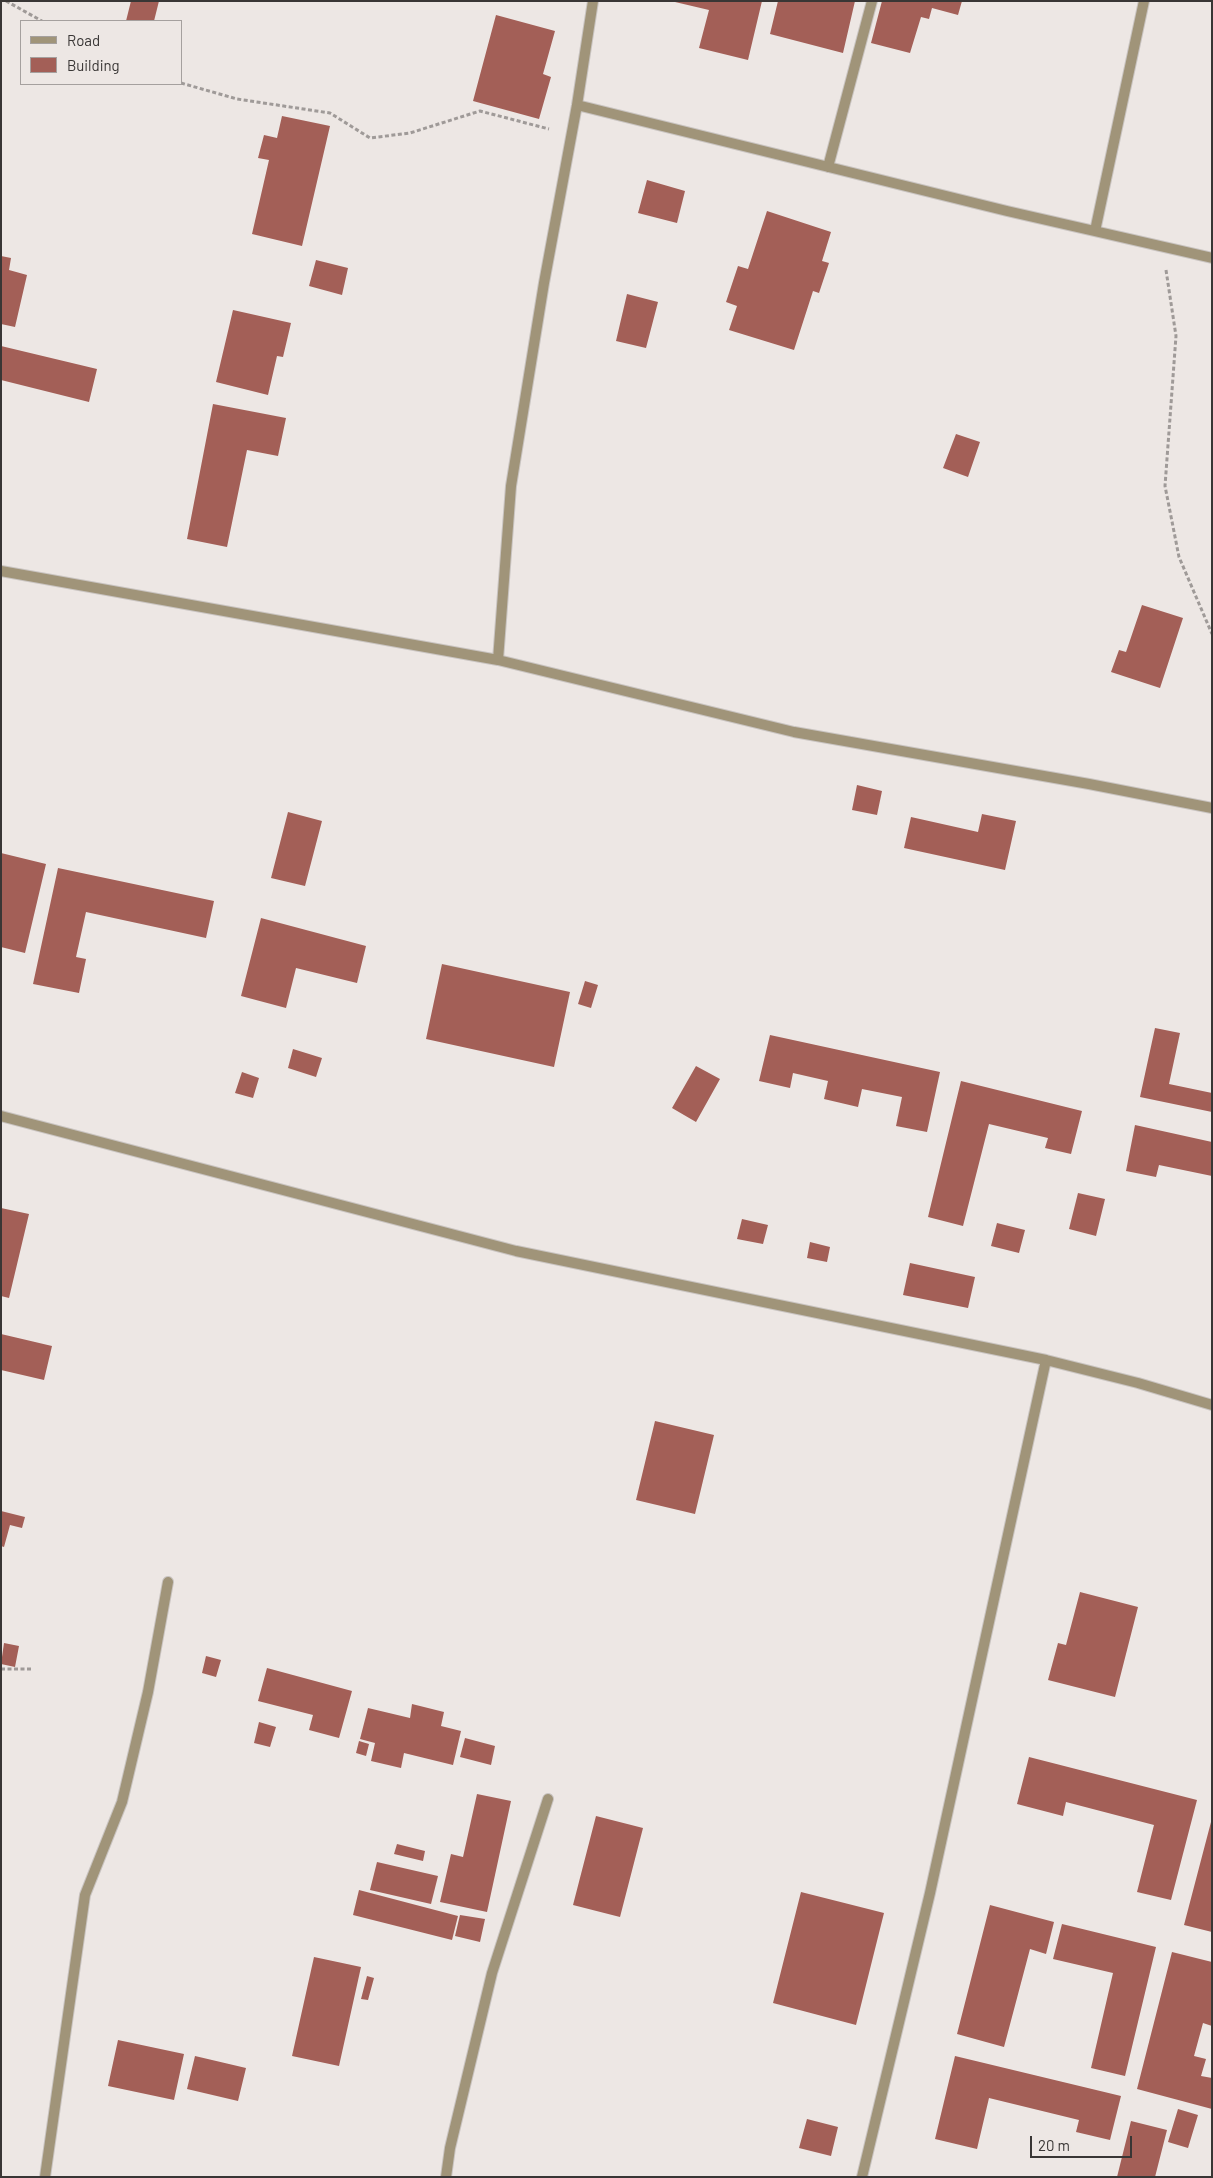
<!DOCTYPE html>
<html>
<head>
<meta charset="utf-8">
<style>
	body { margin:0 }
	#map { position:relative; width:1213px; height:2178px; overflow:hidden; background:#ede7e4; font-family:Barlow,sans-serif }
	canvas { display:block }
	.frame { position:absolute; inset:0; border:2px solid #393635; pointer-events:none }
	.legend { position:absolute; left:20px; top:20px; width:162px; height:65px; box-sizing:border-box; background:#ede7e4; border:1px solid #a5a09e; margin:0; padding:6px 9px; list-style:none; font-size:15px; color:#393635 }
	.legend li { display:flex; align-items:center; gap:10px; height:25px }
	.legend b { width:25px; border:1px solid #a5a09e }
	.scale { position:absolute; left:1030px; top:2136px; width:102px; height:22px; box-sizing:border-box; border:2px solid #393635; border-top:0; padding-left:6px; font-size:15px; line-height:18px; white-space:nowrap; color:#393635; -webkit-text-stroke:4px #ede7e4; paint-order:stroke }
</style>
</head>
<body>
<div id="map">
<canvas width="1213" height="2178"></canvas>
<div class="frame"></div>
<ul class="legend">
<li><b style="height:6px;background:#a09479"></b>Road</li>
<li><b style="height:14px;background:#a35f57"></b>Building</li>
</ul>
<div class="scale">20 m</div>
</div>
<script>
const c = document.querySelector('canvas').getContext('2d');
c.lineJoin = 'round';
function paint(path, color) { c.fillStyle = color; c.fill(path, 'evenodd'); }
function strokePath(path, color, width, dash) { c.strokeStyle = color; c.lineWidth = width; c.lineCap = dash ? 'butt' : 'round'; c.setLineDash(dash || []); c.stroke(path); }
paint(new Path2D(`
	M131,1H159L154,21H126Z
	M762,1L748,60L699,48L709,10L675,2Z
	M778,1H855L843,53L770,34Z
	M882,1H962L958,15L932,8L929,19L921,17L910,53L871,43Z
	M496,15L555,31L543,74L551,77L539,119L473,101Z
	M282,116L330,126L302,246L252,234L269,160L258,158L264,135L277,138Z
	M647,180L685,191L677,223L638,213Z
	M767,211L831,232L822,261L829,263L819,293L813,291L794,350L729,330L737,306L726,302L738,266L748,269Z
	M1,256L11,258L9,270L27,275L15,327L1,324Z
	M316,260L348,268L342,295L309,286Z
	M627,294L658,302L646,348L616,341Z
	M233,310L291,323L283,357L277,356L268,395L216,382Z
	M1,346L97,369L89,402L1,380Z
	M213,404L286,418L278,456L247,450L227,547L187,539Z
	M956,434L980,442L968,477L943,468Z
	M1142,605L1183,618L1160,688L1111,672L1119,650L1126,652Z
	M857,785L882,791L877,815L852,810Z
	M288,812L322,821L305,886L271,878Z
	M982,814L1016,821L1005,870L904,848L911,817L978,832Z
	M1,853L46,864L25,953L1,947Z
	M58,868L214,901L206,938L86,912L76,957L86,959L79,993L33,984Z
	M261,918L366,946L357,983L296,968L286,1008L241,996Z
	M442,964L570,992L554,1067L426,1039Z
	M585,981L598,985L591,1008L578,1004Z
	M1155,1028L1180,1033L1169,1084L1212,1093V1112L1140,1097Z
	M770,1035L940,1072L927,1132L896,1126L902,1097L862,1089L858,1107L824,1099L828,1081L793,1073L790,1088L759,1081Z
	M293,1049L322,1058L316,1077L288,1068Z
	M696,1066L720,1079L696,1122L672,1108Z
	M242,1072L259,1078L253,1098L235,1093Z
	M961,1081L1082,1111L1071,1154L1045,1148L1048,1138L989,1124L963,1226L928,1217Z
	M1135,1125L1212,1142V1176L1159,1165L1156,1177L1126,1171Z
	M1078,1193L1105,1199L1096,1236L1069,1229Z
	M1,1208L29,1214L9,1298L1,1296Z
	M742,1219L768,1225L763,1244L737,1239Z
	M997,1223L1025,1230L1019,1253L991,1246Z
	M810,1242L830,1247L827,1262L807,1258Z
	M910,1263L975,1277L968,1308L903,1295Z
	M1,1334L52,1346L44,1380L1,1370Z
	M655,1421L714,1435L695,1514L636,1500Z
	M1,1511L25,1517L22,1528L10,1525L4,1547L1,1546Z
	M1080,1592L1138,1607L1115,1697L1048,1680L1058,1643L1066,1645Z
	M4,1643L19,1646L15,1667L1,1664Z
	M206,1656L221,1660L216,1677L202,1673Z
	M267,1668L352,1691L339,1738L309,1730L313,1715L258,1701Z
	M412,1704L444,1712L441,1726L461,1731L453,1765L404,1753L401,1768L371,1761L375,1743L360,1739L368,1708L410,1718Z
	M259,1722L276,1727L270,1747L254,1743Z
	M465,1738L495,1746L491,1765L460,1757Z
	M359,1741L369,1744L366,1756L356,1753Z
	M1029,1757L1197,1800L1171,1900L1137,1892L1154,1825L1066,1802L1063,1816L1017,1804Z
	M477,1794L511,1801L487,1912L440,1902L451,1854L463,1857Z
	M596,1816L643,1828L620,1917L573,1905Z
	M1211,1822H1212V1932L1184,1925Z
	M397,1844L425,1851L423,1861L394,1854Z
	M377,1862L438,1876L431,1904L370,1890Z
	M359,1890L458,1916L452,1940L353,1915Z
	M801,1892L884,1913L856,2025L773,2003Z
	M990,1905L1054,1922L1046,1954L1030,1949L1004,2047L957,2034Z
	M460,1915L485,1919L480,1942L455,1936Z
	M1062,1924L1156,1947L1125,2076L1091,2068L1113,1973L1053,1959Z
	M1172,1952L1212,1962V2026L1203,2023L1194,2056L1206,2059L1201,2076L1212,2078V2109L1137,2089Z
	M314,1957L361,1967L339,2066L292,2056Z
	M367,1976L374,1978L368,2000L361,1999Z
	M118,2040L184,2054L174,2100L108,2086Z
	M195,2056L246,2068L238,2101L187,2089Z
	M955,2056L1121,2096L1110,2140L1076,2132L1079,2120L989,2098L977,2149L935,2139Z
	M1178,2109L1198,2115L1188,2148L1168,2142Z
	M807,2119L838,2127L831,2156L799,2148Z
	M1131,2121L1167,2130L1155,2177H1117Z`), '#a35f57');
const minor = new Path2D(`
	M577,105L1007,211L1212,258
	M828,167L872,1
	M1095,231L1144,1
	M1,571L498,660L794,732L1089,784L1212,808
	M498,660L511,486L544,283L577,105L593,1
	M1,1116L516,1251L1046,1360L1138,1383L1212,1405
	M45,2177L85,1895L122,1802L148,1692L168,1582
	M446,2177L450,2148L492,1973L548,1799
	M862,2177L930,1893L1046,1360`);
strokePath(minor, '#c9c4c1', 12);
strokePath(new Path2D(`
	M6,1L42,21
	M181,83L237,99L330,113L370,138L410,133L480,111L549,129
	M1166,270L1176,336L1165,486L1179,557L1212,634
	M1,1669H33`), '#9f9a98', 3, [4, 2.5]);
strokePath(minor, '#a09479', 10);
</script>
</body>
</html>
